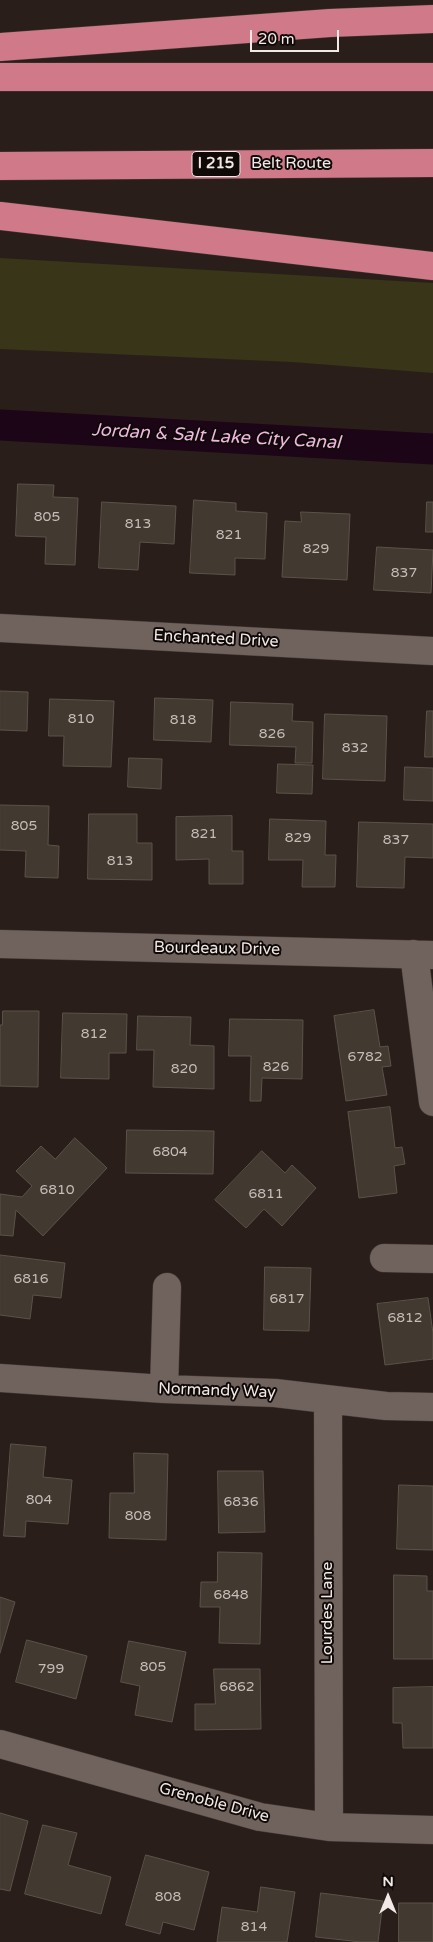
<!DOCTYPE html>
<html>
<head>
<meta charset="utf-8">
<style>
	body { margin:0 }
	#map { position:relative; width:433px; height:1942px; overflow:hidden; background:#2a1e1a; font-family:"Varela Round",sans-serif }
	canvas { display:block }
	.north { position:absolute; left:363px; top:1872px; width:50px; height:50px; -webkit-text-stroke:4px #0f0a08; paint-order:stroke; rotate:0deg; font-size:14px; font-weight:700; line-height:20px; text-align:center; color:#f2e9e7 }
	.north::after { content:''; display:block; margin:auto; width:18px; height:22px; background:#f2e9e7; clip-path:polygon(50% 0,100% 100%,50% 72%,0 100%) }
	.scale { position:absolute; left:250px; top:30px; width:89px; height:22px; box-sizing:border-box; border:2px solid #f2e9e7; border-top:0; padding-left:6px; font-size:15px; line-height:18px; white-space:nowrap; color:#f2e9e7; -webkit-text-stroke:4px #0f0a08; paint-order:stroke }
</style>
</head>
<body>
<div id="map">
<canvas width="433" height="1942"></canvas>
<div class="north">N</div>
<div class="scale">20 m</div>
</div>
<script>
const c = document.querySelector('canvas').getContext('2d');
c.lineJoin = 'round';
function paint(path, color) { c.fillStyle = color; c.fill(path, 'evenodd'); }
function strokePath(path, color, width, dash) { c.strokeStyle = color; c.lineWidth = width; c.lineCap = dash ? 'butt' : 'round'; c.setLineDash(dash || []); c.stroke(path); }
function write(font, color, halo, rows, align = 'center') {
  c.font = font + ' "Varela Round",sans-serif'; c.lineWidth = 4; c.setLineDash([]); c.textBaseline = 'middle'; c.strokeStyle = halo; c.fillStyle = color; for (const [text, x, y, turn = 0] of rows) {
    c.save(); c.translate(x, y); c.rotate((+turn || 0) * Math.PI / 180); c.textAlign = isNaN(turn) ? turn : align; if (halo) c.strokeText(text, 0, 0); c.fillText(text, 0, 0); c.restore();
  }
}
paint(new Path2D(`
	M0,258L433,283V373L292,362L0,349Z`), '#383518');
strokePath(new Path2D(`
	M0,425L433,449`), '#1c0517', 31);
const building = new Path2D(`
	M18,484L54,485L53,497L78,498L75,565L45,564L46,537L16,536Z
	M194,500L236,503V511L267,513L265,559L235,558V575L190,573Z
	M102,502L176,506L174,544L140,542L138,570L99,568Z
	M427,502H433V532H426Z
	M301,512L350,514L347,580L282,577L285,521L301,522Z
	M377,547L433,550L431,593L374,590Z
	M0,691L28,692L27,731L0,730Z
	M155,698L213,700L211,742L154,740Z
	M50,699L114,701L111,767L63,766L64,736H49Z
	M231,702L293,704L292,721L313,722L312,763H295L296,747L230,745Z
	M427,711H433V757H425Z
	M325,714L387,716L385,781L323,779Z
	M129,758L162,759L161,789L128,787Z
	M278,764L313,765L312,794L277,793Z
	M405,767L433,768V801L404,800Z
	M0,805L49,806L48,845L59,846L58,878L25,877L26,851L0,850Z
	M89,814H137V843H152V880L88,879Z
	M232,816V851H243V884H209V859L176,860V817Z
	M270,819L326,821L325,855H336L335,887H302L303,860H269Z
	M359,822L433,824V858L405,857L404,888L357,887Z
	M374,1010L380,1047L388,1046L391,1066L382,1067L387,1095L346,1101L334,1016Z
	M3,1011H39L38,1087L0,1086V1025H2Z
	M63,1013L127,1014L126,1053H109V1079L61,1078Z
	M138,1016L191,1017L190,1045L214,1046V1089L153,1087L154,1050H137Z
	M230,1019L303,1020L302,1079L262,1078L261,1101H250L251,1056H229Z
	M390,1107L395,1148L402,1147L405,1164L394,1166L397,1193L359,1198L348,1112Z
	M127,1130L214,1131L213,1174L126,1173Z
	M75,1138L107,1168L43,1236L16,1210L13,1236L0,1235V1194L22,1197L32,1186L16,1171L41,1146L55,1159Z
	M262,1151L285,1173L292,1165L316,1188L282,1226L264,1209L246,1228L215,1200Z
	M0,1255L65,1263L61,1298L33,1295L30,1319L0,1315Z
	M265,1267L311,1268L309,1331L264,1330Z
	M428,1298L433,1333V1359L385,1365L377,1304Z
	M11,1444L46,1447L43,1477L72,1480L68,1524L26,1521L25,1537L4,1536Z
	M134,1453L168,1454L166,1540L109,1538L110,1493H134Z
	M218,1471H263L265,1532L219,1533Z
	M399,1485L433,1486V1550L397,1549Z
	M218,1552L262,1553L260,1644L219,1643L220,1607H200L201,1582H217Z
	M394,1575L427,1576V1591H433V1659H394Z
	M0,1597L15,1602L0,1653Z
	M27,1640L87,1656L76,1699L16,1682Z
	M129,1641L186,1652L172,1722L135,1715L140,1686L121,1682Z
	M214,1669H260L261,1729L195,1730V1704H215Z
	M433,1687V1748H403L402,1723H393V1688Z
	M0,1813L28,1821L10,1891L0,1889Z
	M43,1825L77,1833L68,1865L111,1877L101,1914L25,1894Z
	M146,1855L209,1872L194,1930L163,1922L160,1934L126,1925Z
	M261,1887L295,1892L287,1942H217L222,1907L257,1912Z
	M321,1893L383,1901L378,1942H361L316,1937Z
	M399,1903H433V1942H399Z`);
paint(building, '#423a30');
strokePath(building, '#5b5349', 1);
const minor = new Path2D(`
	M0,628L433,651
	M0,944L433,955
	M414,954L433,1102
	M384,1258L433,1259
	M0,1378L164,1389L275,1393L386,1406L433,1407
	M164,1389L167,1287
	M328,1400L329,1827
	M0,1744L260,1817L329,1827L433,1830`);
const highway = new Path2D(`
	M0,47L330,23L433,19
	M0,77H433
	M0,166L433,163
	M0,216L433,266`);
strokePath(minor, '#433a37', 29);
strokePath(highway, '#433a37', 29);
strokePath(minor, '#70625d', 28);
strokePath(highway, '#d07989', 28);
write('14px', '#c6bdb9', null, [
	["805",47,517],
	["813",138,524],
	["821",229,535],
	["829",316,549],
	["837",404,573],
	["810",81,719],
	["818",183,720],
	["826",272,734],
	["832",355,748],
	["805",24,826],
	["821",204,834],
	["829",298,838],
	["837",396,840],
	["813",120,861],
	["812",94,1034],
	["6782",365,1057],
	["826",276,1067],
	["820",184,1069],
	["6804",170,1152],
	["6810",57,1190],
	["6811",266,1194],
	["6816",31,1279],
	["6817",287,1299],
	["6812",405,1318],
	["804",39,1500],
	["6836",241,1502],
	["808",138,1516],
	["6848",231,1595],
	["805",153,1667],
	["799",51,1669],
	["6862",237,1687],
	["808",168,1897],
	["814",254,1927]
]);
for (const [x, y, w] of [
	[216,164,48]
]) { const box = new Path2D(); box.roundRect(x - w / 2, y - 12.5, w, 25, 4); c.fillStyle = '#0f0a08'; c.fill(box); strokePath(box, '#f2e9e7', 1); }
write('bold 15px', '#f2e9e7', null, [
	["I 215",216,164]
]);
write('16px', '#f2e9e7', '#0f0a08', [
	["Belt Route",291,164],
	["Enchanted Drive",216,639,3],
	["Bourdeaux Drive",217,949,1],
	["Normandy Way",217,1391,2],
	["Lourdes Lane",328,1613,-90],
	["Grenoble Drive",214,1803,15]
]);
write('italic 18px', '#eeb7df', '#0f0a08', [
	["Jordan & Salt Lake City Canal",216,437,3]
]);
</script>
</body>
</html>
